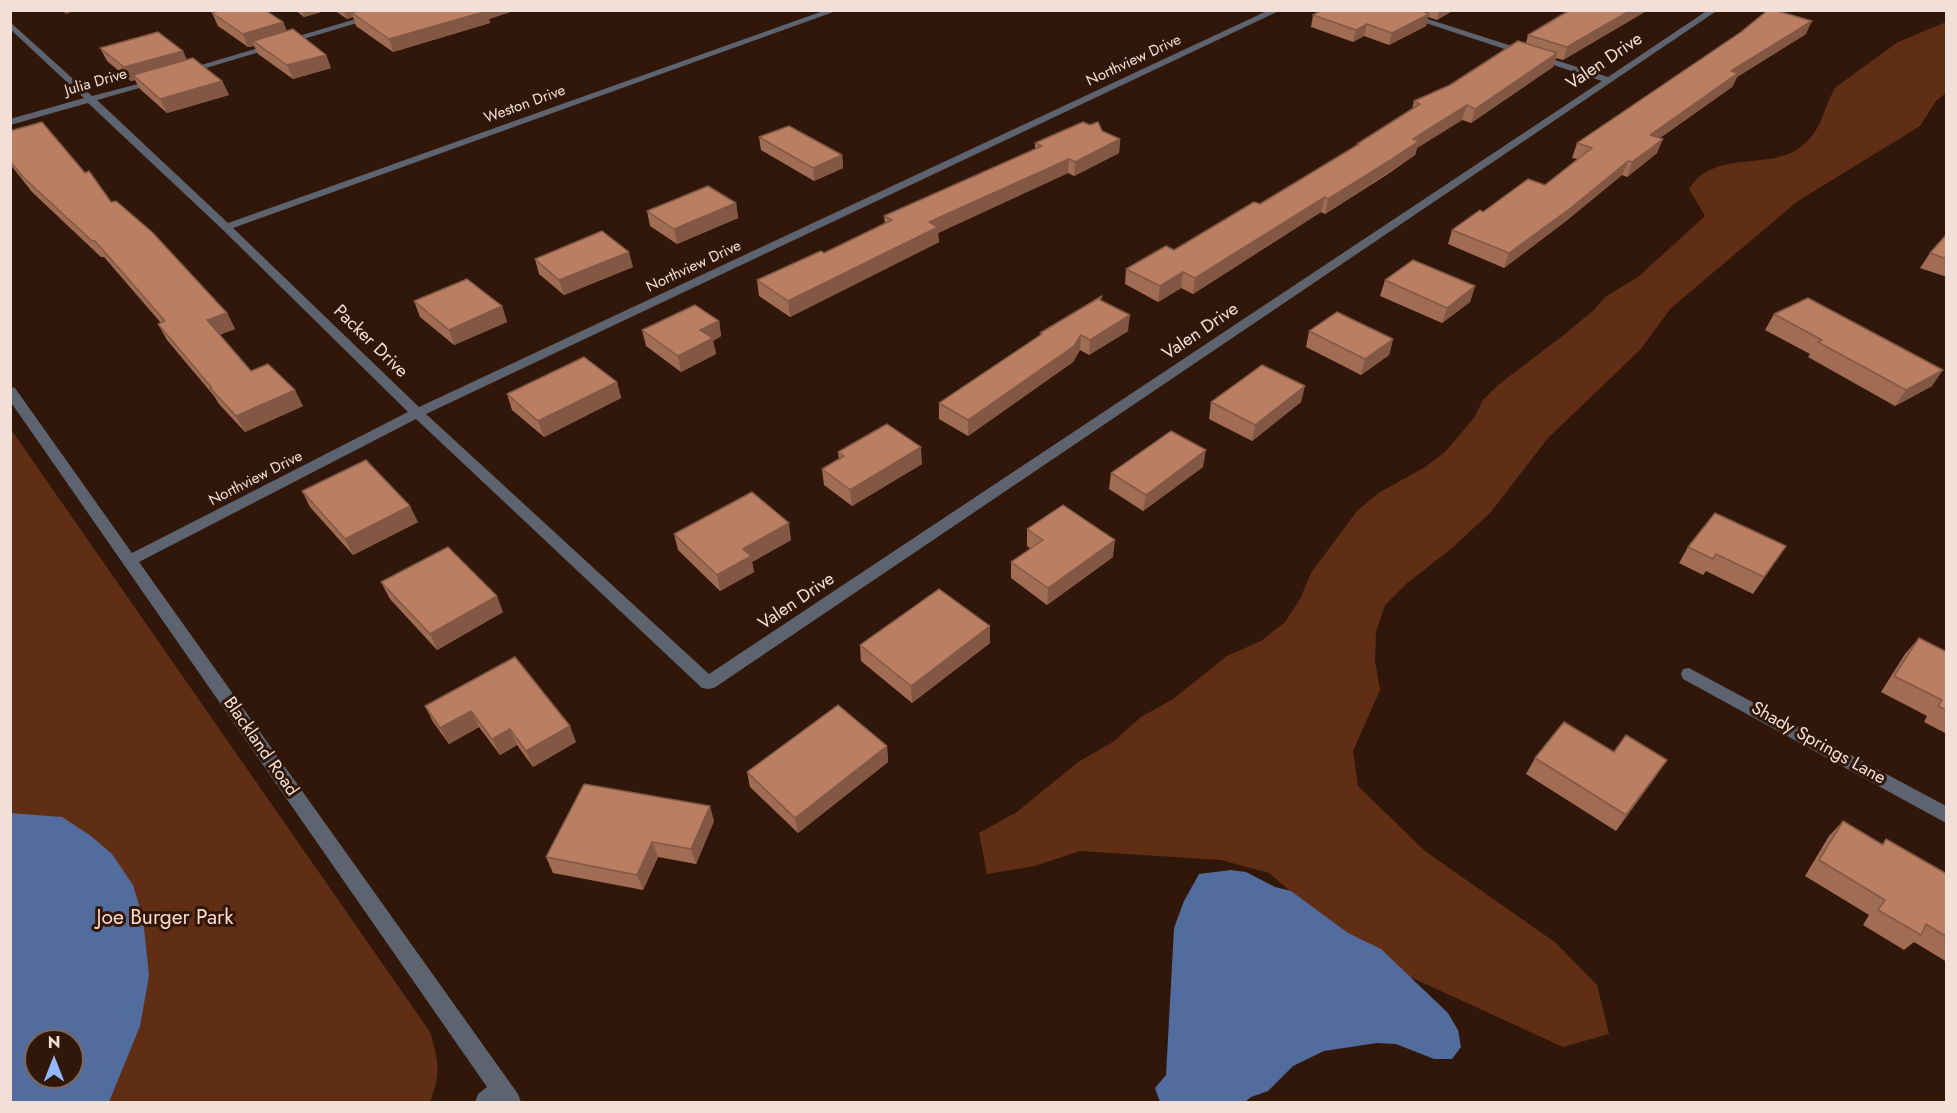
<!DOCTYPE html>
<html>
<head>
<meta charset="utf-8">
<style>
	body { margin:0 }
	#map { position:relative; width:1957px; height:1113px; overflow:hidden; background:#30170a; font-family:Jost,sans-serif }
	canvas { display:block }
	.frame { position:absolute; inset:0; border:12px solid #f2e0d8; pointer-events:none }
	.north { position:absolute; left:24px; top:1029px; width:60px; height:60px; box-sizing:border-box; background:#30170a; border:2px solid #7e675c; border-radius:50%; rotate:0deg; font-size:16px; font-weight:700; line-height:24px; text-align:center; color:#f2e0d8 }
	.north::after { content:''; display:block; margin:auto; width:21px; height:27px; background:#92b7fd; clip-path:polygon(50% 0,100% 100%,50% 72%,0 100%) }
</style>
</head>
<body>
<div id="map">
<canvas width="1957" height="1113"></canvas>
<div class="frame"></div>
<div class="north">N</div>
</div>
<script>
const c = document.querySelector('canvas').getContext('2d');
c.lineJoin = 'round';
function paint(path, color) { c.fillStyle = color; c.fill(path, 'evenodd'); }
function strokePath(path, color, width, dash) { c.strokeStyle = color; c.lineWidth = width; c.lineCap = dash ? 'butt' : 'round'; c.setLineDash(dash || []); c.stroke(path); }
function write(font, color, halo, rows, align = 'center') {
  c.font = font + ' Jost,sans-serif'; c.lineWidth = 6; c.setLineDash([]); c.textBaseline = 'middle'; c.strokeStyle = halo; c.fillStyle = color; for (const [text, x, y, turn = 0] of rows) {
    c.save(); c.translate(x, y); c.rotate((+turn || 0) * Math.PI / 180); c.textAlign = isNaN(turn) ? turn : align; if (halo) c.strokeText(text, 0, 0); c.fillText(text, 0, 0); c.restore();
  }
}
paint(new Path2D(`
	M1946,22V93L1936,101L1920,126L1798,201L1671,308L1640,350L1548,438L1491,512L1452,548L1406,584L1385,605L1376,632L1375,661L1380,690L1353,751L1358,786L1425,851L1556,943L1597,985L1609,1034L1563,1047L1395,970L1348,941L1269,873L1221,860L1080,851L1035,866L987,874L979,833L1017,812L1078,762L1113,742L1141,717L1173,699L1227,656L1261,641L1285,622L1300,599L1311,573L1357,511L1377,494L1425,467L1445,452L1474,418L1483,400L1498,385L1565,334L1594,310L1605,297L1638,277L1705,216L1689,189C1715,148 1770,172 1802,146C1824,128 1822,109 1836,87L1898,42Z
	M10,428L430,1032C439,1061 441,1074 430,1102H11ZM36,1041H72V1077H36Z`), '#602e15');
paint(new Path2D(`
	M10,813L62,817L91,836L112,854L133,885L143,918L149,976L140,1026L109,1102H11ZM36,1041H72V1077H36Z
	M1231,870L1246,872L1275,887L1291,891L1348,933L1381,949L1448,1013L1458,1030L1461,1047L1452,1059H1434L1396,1044L1377,1043L1324,1051L1293,1066L1268,1091L1251,1097L1245,1102H1160L1155,1088L1166,1075L1174,928L1184,901L1199,874Z`), '#526c9e');
paint(new Path2D(`
	M386,10H401L189,73L181,71Z
	M826,10H839L233,228L419,407L1269,10H1281L426,414L709,674L1602,81L1386,10H1400L1608,77L1708,10H1718L714,688L708,689L702,688L416,419L139,562L518,1094L521,1102H475L478,1094L487,1087L10,401V387L15,388L132,553L408,412L222,229L88,103L10,125V119L84,98L10,29V22L92,96L161,78V82L97,100L228,223Z
	M1689,668L1946,806V823L1683,679L1681,674L1683,669Z`), '#5d636f');
paint(new Path2D(`
	M295,10H328L304,17Z
	M334,10H509L510,12L489,19L490,23L393,52L356,26L353,17L347,19Z
	M1322,10H1454L1437,20L1428,17L1426,26L1389,45L1364,36L1353,42L1311,27L1313,15Z
	M1570,10H1648L1563,60L1556,58L1553,67L1471,123L1462,120L1417,148L1415,155L1385,176L1325,214L1321,212L1193,294L1181,288L1158,302L1125,284L1126,269L1174,250L1260,204L1357,146V144L1412,109L1414,101L1450,85L1526,43L1528,35Z
	M212,13L283,22L287,31L326,55L331,68L293,79L258,54L254,46L248,47L218,26Z
	M1806,34L1737,77L1732,87L1660,138L1657,153L1627,177L1622,175L1566,221L1504,268L1448,244L1452,230L1483,212L1545,185L1577,159L1572,158L1577,143Z
	M100,48L187,60L222,81L229,95L167,113L140,89L135,80L131,81L107,61Z
	M10,131L111,202L227,313L235,329L219,335L251,371L303,406L245,432L219,404L214,396L167,340L158,324L161,323L104,257H101L32,192L10,164Z
	M1102,131L1120,139L1119,153L1074,176L1068,173L938,233L939,242L790,317L759,296L757,280L824,253L885,224L884,216L1035,149V143Z
	M759,137L842,155L843,168L814,181L761,150Z
	M736,203L738,218L677,244L650,226L647,211Z
	M1947,234V277L1920,268L1930,253Z
	M535,259L633,267L564,295L539,274Z
	M1385,280L1475,286L1470,302L1442,323L1380,296Z
	M414,301L502,306L507,322L454,345L420,317Z
	M1102,301L1128,331L1089,355L1080,350L1073,362L968,436L939,419V403L1040,335V333Z
	M1774,314L1932,386L1895,406L1808,357L1810,354L1765,330Z
	M719,321L721,336L713,341L716,354L681,372L646,346L642,330Z
	M1309,331L1393,339L1389,355L1361,375L1306,347Z
	M617,382L621,398L544,437L512,410L507,394Z
	M1211,402H1301L1252,441L1209,419Z
	M838,452L922,464L852,506L824,485L822,469L839,459Z
	M1203,467L1143,511L1109,489L1111,473Z
	M302,491L418,522L353,555L310,507Z
	M1027,529L1113,557L1047,605L1011,578V562L1031,549L1027,546Z
	M674,534L791,540L752,562L754,572L720,591L678,550Z
	M1688,547L1775,562L1753,594L1706,571L1703,575L1679,563Z
	M381,582L503,612L437,650L390,599Z
	M990,626V643L912,703L861,661L860,645Z
	M1919,638L1947,652V734L1924,722L1927,716L1881,692L1905,654Z
	M515,657L576,742L533,767L517,745L500,755L479,727L449,744L433,722L425,706Z
	M887,746L888,762L798,833L750,787L747,772Z
	M1614,752L1656,776L1616,831L1526,774L1535,758Z
	M714,821L696,864L658,857L643,890L553,873L546,857Z
	M1843,821L1882,844L1886,839L1947,874V962L1914,942L1904,950L1863,925L1869,915L1805,876L1829,836Z`), '#a06c54');
paint(new Path2D(`
	M64,10H78L65,14Z
	M302,10H328L304,17Z
	M343,10H376L352,13L353,17L347,19Z
	M481,10H509L510,12L489,19L490,23L393,52L389,39Z
	M1439,10H1454L1437,20Z
	M1631,10H1648L1563,60L1567,47Z
	M1429,14L1426,26L1389,45L1392,33Z
	M1812,21L1806,34L1737,77L1732,87L1644,149L1650,135L1731,71Z
	M283,22L289,36L253,41L254,46L248,47L243,34Z
	M1367,24L1364,36L1353,42L1356,30Z
	M183,51L189,64L133,75L135,80L131,81L124,67Z
	M1557,53L1553,67L1471,123L1475,109Z
	M326,55L331,68L293,79L287,65Z
	M222,81L229,95L167,113L160,99Z
	M1467,105L1462,120L1417,148L1415,155L1325,214L1328,199L1413,139Z
	M1120,139L1119,153L1074,176L1075,162Z
	M1663,139L1657,153L1627,177L1632,162Z
	M842,155L843,168L814,181L813,168Z
	M1069,159L1068,173L938,233L939,242L790,317L788,301L929,222Z
	M1628,161L1622,175L1566,221L1504,268L1509,253Z
	M1325,197L1321,212L1193,294L1195,278Z
	M736,203L738,218L677,244L674,229Z
	M629,252L633,267L564,295L559,280Z
	M1183,272L1181,288L1158,302L1160,286Z
	M1475,286L1470,302L1442,323L1447,308Z
	M502,306L507,322L454,345L449,330Z
	M227,313L235,329L215,336L207,320Z
	M1130,315L1128,331L1089,355L1090,340Z
	M719,321L721,336L713,341L716,354L681,372L678,356L700,330Z
	M1081,335L1080,350L1073,362L968,436V420Z
	M1393,339L1389,355L1361,375L1365,359Z
	M1943,370L1932,386L1895,406L1906,390Z
	M617,382L621,398L544,437L538,421Z
	M1305,386L1301,402L1252,441L1255,425Z
	M295,390L303,406L245,432L236,416Z
	M921,447L922,464L852,506L850,490Z
	M1206,450L1203,467L1143,511L1146,495Z
	M410,506L418,522L353,555L345,539Z
	M789,523L791,540L752,562L754,572L720,591L717,575L743,549Z
	M1115,540L1113,557L1047,605L1048,588Z
	M497,596L503,612L437,650L430,634Z
	M990,626V643L912,703L911,686Z
	M471,711L479,727L449,744L440,728Z
	M570,726L576,742L533,767L526,751Z
	M510,729L517,745L500,755L492,739Z
	M887,746L888,762L798,833L795,818Z
	M1667,760L1656,776L1616,831L1626,815Z
	M710,806L714,821L696,864L691,849Z
	M652,842L658,857L643,890L637,875Z`), '#825845');
const building = new Path2D(`
	M221,10H265L283,22L243,34L212,13Z
	M362,10H485L487,11L389,39L352,13Z
	M1322,10H1420L1429,14L1392,33L1367,24L1356,30L1313,15Z
	M1570,10H1631L1567,47L1528,35Z
	M1768,10H1774L1812,21L1731,71L1738,73L1650,135L1663,139L1632,162L1628,161L1572,207L1509,253L1452,230L1480,210L1483,212L1528,179L1545,185L1592,148L1577,143L1741,32Z
	M293,29L326,55L287,65L253,41Z
	M158,32L183,51L124,67L100,48Z
	M1518,41L1557,53L1475,109L1467,105L1413,139L1419,141L1389,161L1328,199L1325,197L1195,278L1183,272L1160,286L1126,269L1166,246L1174,250L1254,202L1260,204L1359,144H1357L1420,104L1414,101L1450,85Z
	M193,58L222,81L160,99L133,75Z
	M42,122L85,173L89,171L111,202L116,201L152,232L227,313L207,320L251,371L268,364L295,390L236,416L210,388H212L158,324L165,321L95,241H92L23,177L10,161V131Z
	M1083,122L1090,125L1098,122L1102,131L1120,139L1075,162L1069,159L929,222L938,227L788,301L757,280L821,251L824,253L892,220L884,216L1042,146L1035,143Z
	M789,126L842,155L813,168L759,137Z
	M708,186L736,203L674,229L647,211Z
	M602,231L629,252L559,280L535,259Z
	M1947,234V259L1930,253Z
	M1413,260L1475,286L1447,308L1385,280Z
	M467,279L502,306L449,330L414,301Z
	M1102,296L1100,300L1130,315L1090,340L1081,335L1074,346L968,420L939,403L1042,334L1040,333Z
	M1808,298L1943,370L1906,390L1818,342L1822,340L1774,314Z
	M695,305L719,321L700,330L713,338L678,356L642,330Z
	M1337,312L1393,339L1365,359L1309,331Z
	M584,357L617,382L538,421L507,394Z
	M1262,365L1305,386L1255,425L1211,402Z
	M887,424L921,447L850,490L822,469L844,456L838,452Z
	M1171,431L1206,450L1146,495L1111,473Z
	M366,460L410,506L345,539L302,491Z
	M752,492L789,523L743,549L751,556L717,575L674,534Z
	M1063,505L1115,540L1048,588L1011,562L1043,540L1027,529Z
	M1715,513L1786,546L1764,577L1716,554L1713,559L1688,547Z
	M448,547L497,596L430,634L381,582Z
	M939,589L990,626L911,686L860,645Z
	M1919,638L1947,652V711L1938,706L1942,700L1894,676Z
	M515,657L570,726L526,751L510,729L492,739L471,711L440,728L425,706Z
	M838,705L887,746L795,818L747,772Z
	M1564,722L1614,752L1626,735L1667,760L1626,815L1535,758Z
	M584,784L710,806L691,849L652,842L637,875L546,857Z
	M1843,821L1883,845L1886,839L1947,874V937L1926,924L1921,935L1878,910L1885,900L1819,860Z`);
paint(building, '#ba7e62');
strokePath(building, '#825845', 1.5);
write('15px', '#f2e0d8', '#30170a', [
	["Northview Drive",1134,61,-25],
	["Julia Drive",96,83,-16],
	["Weston Drive",525,105,-20],
	["Northview Drive",694,267,-25],
	["Northview Drive",256,479,-27]
]);
write('18px', '#f2e0d8', '#30170a', [
	["Valen Drive",1605,62,-34],
	["Valen Drive",1201,332,-34],
	["Packer Drive",370,342,44],
	["Valen Drive",797,602,-34],
	["Shady Springs Lane",1818,744,29],
	["Blackland Road",260,747,55]
]);
write('21px', '#fedaca', '#30170a', [
	["Joe Burger Park",165,919]
]);
</script>
</body>
</html>
